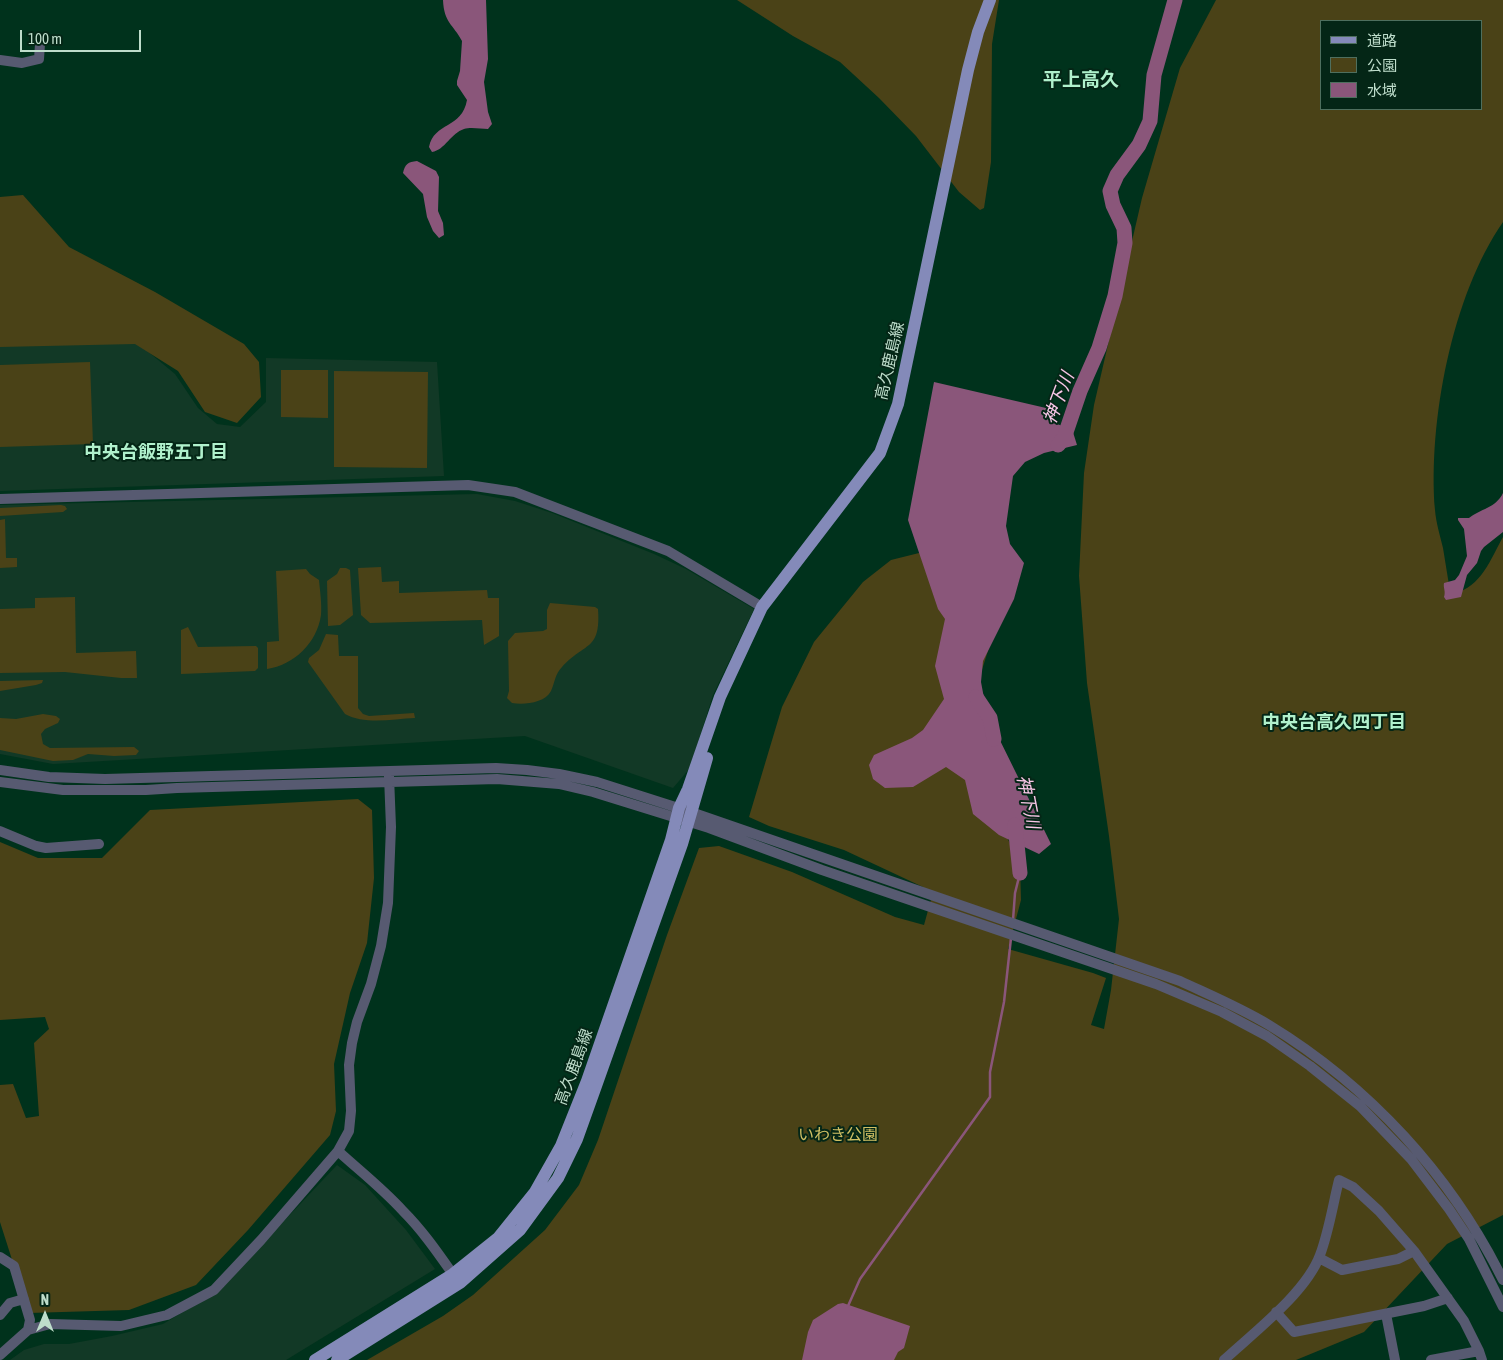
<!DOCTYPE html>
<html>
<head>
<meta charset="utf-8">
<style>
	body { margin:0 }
	#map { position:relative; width:1503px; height:1360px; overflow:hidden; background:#00321c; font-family:"Asap Condensed","Noto Sans JP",sans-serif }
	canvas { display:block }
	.legend { position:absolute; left:1320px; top:20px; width:162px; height:90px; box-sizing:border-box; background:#042616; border:1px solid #4e6f5e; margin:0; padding:6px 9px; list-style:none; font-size:15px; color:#beddcb }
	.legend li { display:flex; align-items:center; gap:10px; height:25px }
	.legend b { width:25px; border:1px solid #4e6f5e }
	.north { position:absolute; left:20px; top:1290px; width:50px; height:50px; -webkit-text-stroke:4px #042616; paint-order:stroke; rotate:0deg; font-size:14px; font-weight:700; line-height:20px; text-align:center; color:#beddcb }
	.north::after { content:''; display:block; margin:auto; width:18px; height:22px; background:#beddcb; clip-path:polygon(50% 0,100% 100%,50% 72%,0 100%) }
	.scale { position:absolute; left:20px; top:30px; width:121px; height:22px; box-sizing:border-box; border:2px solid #beddcb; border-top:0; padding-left:6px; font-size:15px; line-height:18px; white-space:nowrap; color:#beddcb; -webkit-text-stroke:4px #042616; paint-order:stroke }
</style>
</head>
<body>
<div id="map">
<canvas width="1503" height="1360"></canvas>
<ul class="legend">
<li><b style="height:6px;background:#848ab9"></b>道路</li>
<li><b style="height:14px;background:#4a4217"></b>公園</li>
<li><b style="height:14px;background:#8a567a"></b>水域</li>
</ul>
<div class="north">N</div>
<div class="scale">100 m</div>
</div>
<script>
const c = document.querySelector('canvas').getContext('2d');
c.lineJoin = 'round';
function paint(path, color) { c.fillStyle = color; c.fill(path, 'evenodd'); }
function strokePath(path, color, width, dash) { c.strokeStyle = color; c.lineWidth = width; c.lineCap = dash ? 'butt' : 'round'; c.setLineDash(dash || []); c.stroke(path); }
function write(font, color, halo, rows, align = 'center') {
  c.font = font + ' "Asap Condensed","Noto Sans JP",sans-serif'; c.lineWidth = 4; c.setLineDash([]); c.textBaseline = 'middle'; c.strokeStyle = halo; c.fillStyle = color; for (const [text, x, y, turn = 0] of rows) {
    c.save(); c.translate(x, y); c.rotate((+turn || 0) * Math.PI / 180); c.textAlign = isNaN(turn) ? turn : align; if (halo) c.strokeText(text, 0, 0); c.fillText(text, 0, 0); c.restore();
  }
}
paint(new Path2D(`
	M134,340L175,374L198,408L217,424L240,427L266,402V358L437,362L444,476L0,491V346Z
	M477,494L515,501L552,513L654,554L686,569L754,609L713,695L690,768L673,788L525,736L53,764L0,754V505Z
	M337,1165L365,1185L406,1230L435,1269L286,1360H10L24,1350L44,1344H69L112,1336L163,1324L217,1292Z`), '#123926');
paint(new Path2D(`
	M737,0H999L992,44L991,162L984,208L980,210L959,192L916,136L879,98L840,62L793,36Z
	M1216,0H1503V222C1452,295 1428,422 1435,510C1436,523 1440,535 1443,548C1445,560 1447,573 1449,585L1454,593C1481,588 1491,558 1503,537V1215L1447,1244L1364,1332L1296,1360H367L443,1316L473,1295L545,1230L579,1185L598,1140L667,935L699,848L719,846L792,872L895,917L924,925L932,896L923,887L844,850L769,826L749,817L782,707L814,642L863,582L891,560L927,551L993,635L972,701L1005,833L1020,865L1021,900L1008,949L1093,973L1106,978L1091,1025L1104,1029L1111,990L1119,919L1109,836L1087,683L1079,576L1084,473L1094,405L1142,198L1180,68ZM1322,21H1482V109H1322Z
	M23,195L69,247L155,292L244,344L259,362L261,397L237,423L205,412L178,371L135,344L0,347V197Z
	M90,362L93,444L0,447V365Z
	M281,370H328V418L281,417Z
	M334,371L428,372L427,468L334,467Z
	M61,505L65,506L67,509L63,512L0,516V508Z
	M5,519L6,558H17V567L0,568V520Z
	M381,567L382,582L399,581V593L487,590L488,598H499V636L484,645L482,620L370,623L361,615L358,568Z
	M340,568H346L350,570L353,615L340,625L328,626L327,581L337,574Z
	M306,569L310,574L319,580C320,591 322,604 321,615C317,643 294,665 267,669V642L279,641L276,571Z
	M75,597L76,653L136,651L137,678H121L65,672L0,673V609L35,608V598Z
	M550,603L595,607L598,609C601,651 585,642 562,667C555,674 555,682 551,691C545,703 524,705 512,703L507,698L509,691L508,641L515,633L543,631L547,629V610Z
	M188,627L198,647L256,646L258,648V668L255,671L181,674V630Z
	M326,634L338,635L339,656H358V708L363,714L369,716L414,713L415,718C393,719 365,725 345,714L308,662L309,658L319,650Z
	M43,680L42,683L36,685L0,691V681Z
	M43,714L56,716L60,719L58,723L45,729L41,734L43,744L50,748L134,747L139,751L136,755L114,756L88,754L73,760L53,761L0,750V718L16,719Z
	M358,799L372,810L374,878L367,943L350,993L334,1064L336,1111L330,1135L248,1230L196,1285L129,1310L29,1313L0,1222V1085L13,1084L26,1118L39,1116L34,1043L49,1029L45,1017L0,1020V842L38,858H102L150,810Z`), '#4a4217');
paint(new Path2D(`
	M443,0H486L488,59L484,82L488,112L492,124L488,129C481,129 471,127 464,129C451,133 445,150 432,152L429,147C434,122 462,129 467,100L457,85V81L460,71L462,41C453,24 444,23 443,0Z
	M417,161L436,171L439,177L438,211L443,223L444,235L439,238L433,231L427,217L423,194L403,173C405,164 408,162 417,161Z
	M934,382L1046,408C1051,424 1057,424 1072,429L1077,445L1044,453L1025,462L1013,476L1006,526L1010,544L1024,563L1014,599L983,661L981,682L987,714L1051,844L1039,854L999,835L973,814L965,780L946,767L913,787L885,788L873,779L869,765L874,755L912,738L923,730L944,699L935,666L945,619L938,609L908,520Z
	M1503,493V532L1484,547L1481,551L1477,563L1467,575L1461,597L1446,600L1444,597C1446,591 1443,588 1444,583L1455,580L1459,575L1467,556L1464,529L1458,520V518H1469C1480,509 1496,508 1503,493Z
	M843,1303L910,1326L904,1348L898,1352L894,1360H802L808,1332L813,1320L838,1304Z`), '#8a567a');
strokePath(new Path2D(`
	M1013,920L1015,893L1020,873
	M848,1306L860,1279L990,1097V1072L1004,1002L1011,938`), '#8a567a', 2.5);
strokePath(new Path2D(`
	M1058,445L1064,438L1080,391L1099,348L1115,296L1125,243L1124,228L1113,205L1110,191L1117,175L1139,145L1150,121L1154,75L1175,0
	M976,697L990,718L994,739
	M1015,825L1020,873`), '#8a567a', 15);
strokePath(new Path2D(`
	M0,60L22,63L39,59L40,44
	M0,499L468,485L515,492L668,551L762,607
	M0,770L49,777L105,779L496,768L527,770L559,774L597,782L691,812L1180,981C1210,995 1241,1008 1269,1025C1369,1086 1451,1175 1503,1280
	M0,782L63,790H146L177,788L497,779L559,784L593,792L709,828L822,870L1156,984L1222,1012L1267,1036L1310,1066L1360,1106L1411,1159L1449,1209L1469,1239L1503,1307
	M0,831L36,846L46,848L99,844
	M338,1151C360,1171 383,1189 403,1211C424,1232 440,1256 457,1280
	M0,1257L14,1266L30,1320L28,1330
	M1319,1258L1342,1270L1398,1259L1414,1251
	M1276,1312L1294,1332L1424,1306L1448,1298
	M1386,1314L1395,1360
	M0,1315L10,1303L24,1299
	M0,1355L28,1330L50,1324L121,1326L167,1315L214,1290L261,1240L338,1151L349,1131L351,1111L349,1065L352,1043L357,1022L371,984L381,946L388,903L391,827L389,776
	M1224,1360C1253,1333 1306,1293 1320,1255C1329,1231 1333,1204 1339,1180L1353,1187L1379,1211L1414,1251L1464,1321L1479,1351L1482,1360
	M1431,1360L1479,1351`), '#575a71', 10);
strokePath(new Path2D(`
	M315,1360L453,1274L498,1238L535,1192L561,1146L587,1081L671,840L679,808L688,789L720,697L762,607L880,453L898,404L968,70L978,32L990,0
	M337,1360L460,1283L520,1230L558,1178L577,1139L596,1086L682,844L707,758`), '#848ab9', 12);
write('16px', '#beddcb', '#042616', [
	["高久鹿島線",890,361,-77],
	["高久鹿島線",574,1067,-70]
]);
write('16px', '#d1c064', '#042616', [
	["いわき公園",838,1135]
]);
write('italic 18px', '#f7c6e6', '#042616', [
	["神下川",1059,398,-69],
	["神下川",1028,802,79]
]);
write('bold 18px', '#b0f1cc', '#042616', [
	["中央台飯野五丁目",156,452],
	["中央台高久四丁目",1334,722]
]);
write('bold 19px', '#b0f1cc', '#042616', [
	["平上高久",1081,80]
]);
</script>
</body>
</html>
